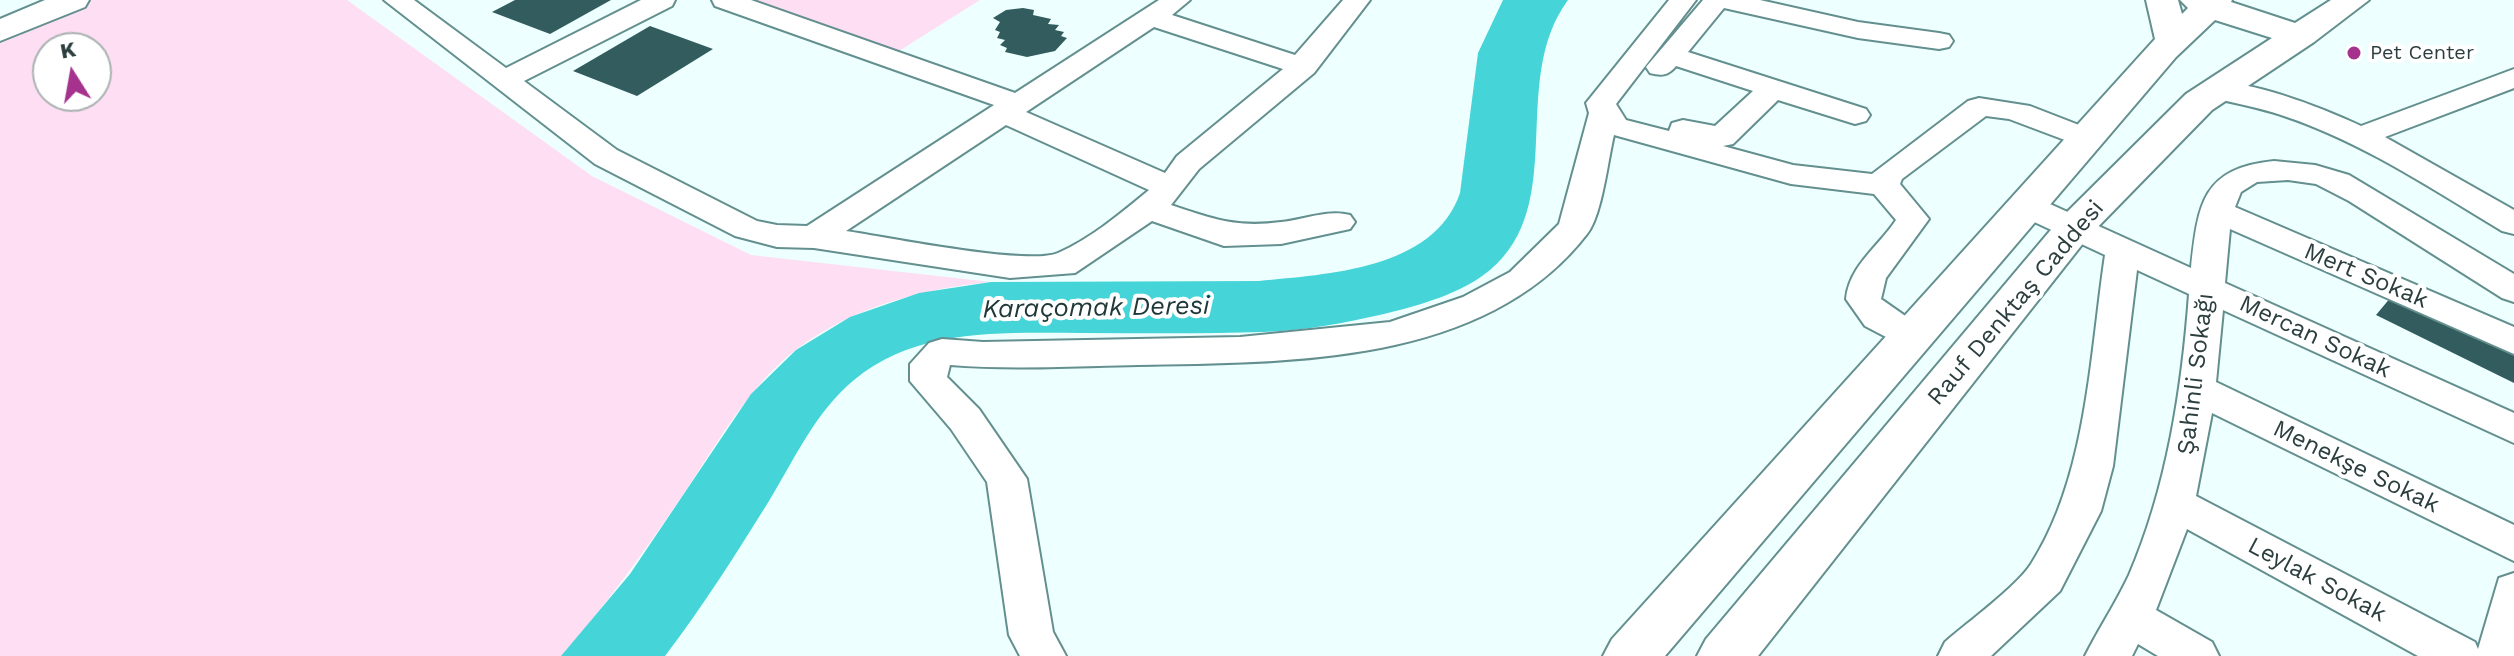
<!DOCTYPE html>
<html>
<head>
<meta charset="utf-8">
<style>
	body { margin:0 }
	#map { position:relative; width:2514px; height:656px; overflow:hidden; background:#edffff; font-family:"Work Sans",sans-serif }
	canvas { display:block }
	.north { position:absolute; left:32px; top:32px; width:80px; height:80px; box-sizing:border-box; background:#fff; border:2px solid #abb2b2; border-radius:50%; rotate:349deg; font-size:22px; font-weight:700; line-height:32px; text-align:center; color:#2c3e3e }
	.north::after { content:''; display:block; margin:auto; width:28px; height:36px; background:#a5328d; clip-path:polygon(50% 0,100% 100%,50% 72%,0 100%) }
</style>
</head>
<body>
<div id="map">
<canvas width="2514" height="656"></canvas>
<div class="north">K</div>
</div>
<script>
const c = document.querySelector('canvas').getContext('2d');
c.lineJoin = 'round';
function paint(path, color) { c.fillStyle = color; c.fill(path, 'evenodd'); }
function strokePath(path, color, width, dash) { c.strokeStyle = color; c.lineWidth = width; c.lineCap = dash ? 'butt' : 'round'; c.setLineDash(dash || []); c.stroke(path); }
function write(font, color, halo, rows, align = 'center') {
  c.font = font + ' "Work Sans",sans-serif'; c.lineWidth = 8; c.setLineDash([]); c.textBaseline = 'middle'; c.strokeStyle = halo; c.fillStyle = color; for (const [text, x, y, turn = 0] of rows) {
    c.save(); c.translate(x, y); c.rotate((+turn || 0) * Math.PI / 180); c.textAlign = isNaN(turn) ? turn : align; if (halo) c.strokeText(text, 0, 0); c.fillText(text, 0, 0); c.restore();
  }
}
paint(new Path2D(`
	M93,0H347L592,176L751,255L991,282C922,289 855,306 798,348C748,386 717,444 682,496C644,552 606,605 561,656H0V38ZM48,48H96V96H48Z
	M752,0H980L899,51Z`), '#fddef3');
paint(new Path2D(`
	M1503,0H1568C1508,81 1569,204 1490,270C1461,294 1420,305 1384,314C1344,323 1303,331 1263,332C1203,334 1142,333 1082,333C1004,333 918,327 854,380C816,411 794,460 769,501C736,554 703,606 665,656H561L630,574L751,394L796,350L850,317L919,293L991,282L1259,281C1327,274 1434,270 1460,193L1478,53Z`), '#45d4d7');
paint(new Path2D(`
	M515,0H611L550,34L492,12Z
	M1023,8L1034,10L1033,15L1051,19L1048,24L1059,25L1055,30L1064,32L1061,36L1067,38L1055,51L1027,57L1005,52L1007,48L1000,45L1005,40L997,38L1000,32L995,30L1000,22L993,18L1006,10Z
	M650,26L713,49L637,96L573,71Z
	M2396,291L2514,344V383L2376,315Z`), '#325c5d');
const minor = new Path2D(`
	M384,0H414L506,68L641,0H675L672,6L524,81L617,150L757,221L777,225L807,226L994,105L715,6L712,0H751L1015,93L1159,0H1190L1172,15L1295,55L1343,0H1370L1314,73L1199,169L1171,205C1213,219 1236,228 1281,222C1304,220 1327,209 1350,215L1355,222L1350,229L1281,244L1224,246L1152,221L1075,273L1010,278L814,248L777,247L735,236L595,164ZM1154,27L1283,69L1177,156L1165,173L1026,112ZM1006,125L1149,190C1121,213 1092,238 1058,253C1027,266 887,237 846,231Z
	M1669,0H1696L1616,104L1626,120L1669,131L1672,123L1683,120L1715,126L1753,91L1676,66C1668,76 1661,76 1650,73L1646,67L1703,0H1760L1858,22L1939,33L1949,35L1953,41L1949,47L1939,49L1858,38L1724,8L1688,52L1866,109L1870,115L1866,121L1855,124L1778,100L1733,144L1723,146L1793,165L1872,174L1968,101L1979,98L2030,106L2097,132L2101,139L2097,146L2086,148L2009,119L1986,116L1902,179L1900,184L1929,219L1886,278L1881,299L1924,329L1929,338L1924,347L1911,350L1865,326L1846,299C1849,266 1879,246 1896,220L1874,194L1791,184L1614,135C1608,159 1602,216 1587,234C1485,366 1289,362 1138,365C1075,366 1012,370 950,365L947,377L979,409L1027,479L1053,632L1066,656H1020L1009,635L987,482L951,429L910,381V364L929,343L942,339L983,342L1240,337L1390,322L1463,297L1510,272L1559,224L1589,113L1586,103Z
	M2514,69V88L2385,137L2514,210V234L2502,231C2432,189 2362,142 2284,116C2258,107 2232,103 2206,96L2201,90L2206,84C2241,75 2327,110 2361,126Z
	M2274,161L2315,165L2349,175L2514,274V302L2502,298L2349,201L2316,184L2288,180L2257,182L2241,192L2235,207L2514,327V354L2230,229L2225,283L2514,413V443L2223,310L2216,382L2514,525V561L2212,413L2196,496L2475,642L2478,649L2499,578L2514,573V656H2418L2187,529L2156,610L2212,642L2219,656H2158L2138,644L2132,656H2085C2099,628 2116,603 2129,575C2167,487 2182,389 2189,294L2137,270L2113,466L2101,511L2060,591L1991,656H1938L1945,642C1968,622 2016,587 2031,564C2087,477 2090,355 2105,255L2015,213L2011,206L2015,199L2027,196L2039,199L2191,268C2198,204 2202,168 2274,161Z`);
const major = new Path2D(`
	M45,0H89L85,7L0,41V19Z
	M2146,0H2178L2182,14L2188,8L2180,0H2232L2231,2L2295,23L2331,0H2369L2314,42L2212,110L2088,237L1758,656H1697L1706,639L2060,219L2186,94L2272,38L2215,20L2176,57L1665,656H1603L1612,639L2155,39Z`);
strokePath(minor, '#648f8f', 4);
strokePath(major, '#648f8f', 4);
paint(minor, '#fff');
paint(major, '#fff');
for (const [x, y, r, color] of [
	[2354,53,8,"#a5328d"]
]) { const dot = new Path2D(); dot.arc(x, y, r, 0, 2 * Math.PI); c.fillStyle = color; c.fill(dot); strokePath(dot, '#fff', 3); }
write('20px', '#2c3e3e', '#fff', [
	["Pet Center",2370,53]
], 'left');
write('24px', '#2c3e3e', '#fff', [
	["Mert Sokak",2366,276,23],
	["Rauf Denktaş Caddesi",2016,303,-50],
	["Mercan Sokak",2315,337,25],
	["Şahinli Sokağı",2196,374,-83],
	["Menekşe Sokak",2356,467,26],
	["Leylak Sokak",2317,580,28]
]);
write('italic 26px', '#203838', '#fff', [
	["Karaçomak Deresi",1096,308,-1]
]);
</script>
</body>
</html>
